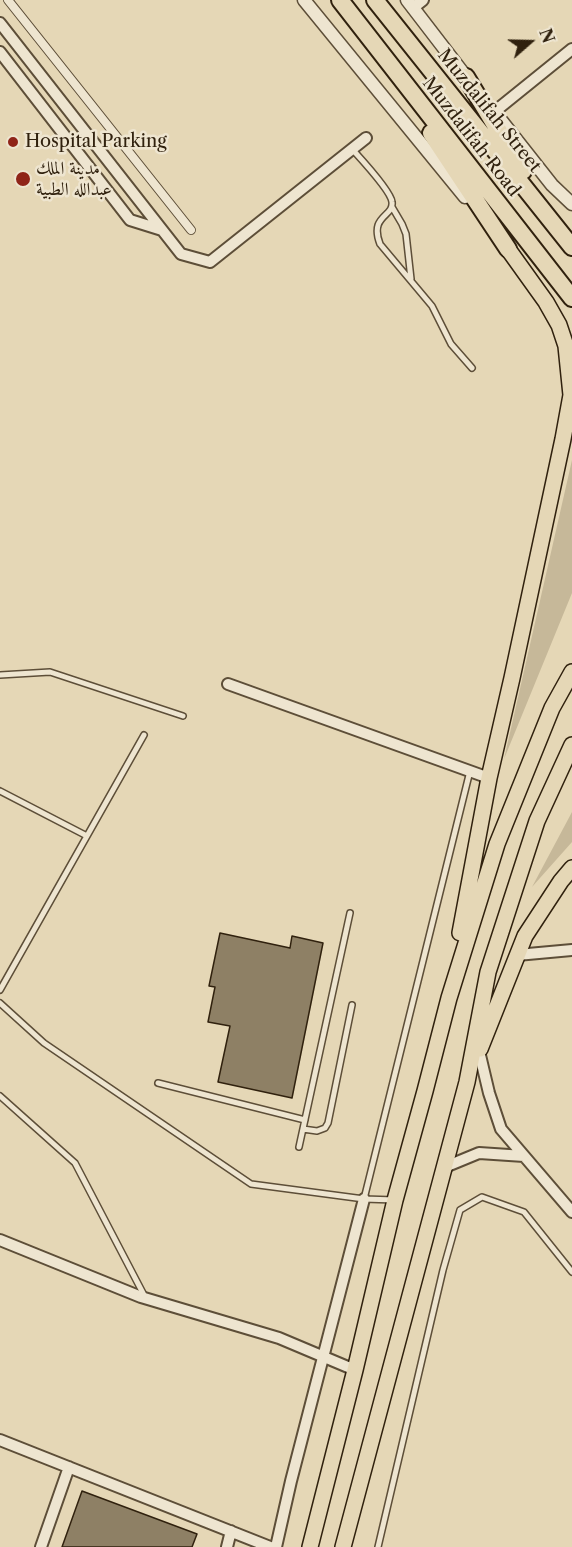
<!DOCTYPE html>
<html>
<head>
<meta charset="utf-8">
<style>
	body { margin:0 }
	#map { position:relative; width:572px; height:1547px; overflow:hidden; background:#e5d7b6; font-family:"Libre Caslon Text",serif }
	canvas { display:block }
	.north { position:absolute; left:500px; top:12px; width:60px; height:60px; -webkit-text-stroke:4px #eee5d0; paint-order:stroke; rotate:70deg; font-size:16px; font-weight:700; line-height:24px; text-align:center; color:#30210e }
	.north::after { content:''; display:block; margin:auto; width:21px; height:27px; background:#30210e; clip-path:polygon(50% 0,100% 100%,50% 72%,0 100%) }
</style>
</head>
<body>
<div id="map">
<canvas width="572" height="1547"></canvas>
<div class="north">N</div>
</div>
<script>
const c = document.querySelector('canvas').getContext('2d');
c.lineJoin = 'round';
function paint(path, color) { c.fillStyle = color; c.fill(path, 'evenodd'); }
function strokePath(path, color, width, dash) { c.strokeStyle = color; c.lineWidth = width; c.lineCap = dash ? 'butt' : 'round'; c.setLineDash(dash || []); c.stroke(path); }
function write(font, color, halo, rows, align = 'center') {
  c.font = font + ' "Libre Caslon Text",Amiri,serif'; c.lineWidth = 5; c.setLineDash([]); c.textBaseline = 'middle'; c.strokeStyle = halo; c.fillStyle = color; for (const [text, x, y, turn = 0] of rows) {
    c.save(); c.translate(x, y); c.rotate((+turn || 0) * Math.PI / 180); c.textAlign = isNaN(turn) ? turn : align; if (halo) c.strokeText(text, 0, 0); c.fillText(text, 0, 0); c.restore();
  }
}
paint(new Path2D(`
	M572,460V593L504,759Z
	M572,812V842L532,887Z`), '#c6b899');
const building = new Path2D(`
	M220,933L290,948L292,936L323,943L292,1098L218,1082L230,1026L208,1022L215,987L209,986Z
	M82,1491L197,1534L192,1547H62Z`);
paint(building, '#8e8065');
strokePath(building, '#30210e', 1.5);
const service = new Path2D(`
	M352,149C361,159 391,191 392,202C394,217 369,215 380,244L432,306L451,344L472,368
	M392,207L402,224L406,234L411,279
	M0,675L50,672L183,716
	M0,791L87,836
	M0,990L144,735
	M0,1003L44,1043L251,1184L364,1199L395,1200
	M158,1083L305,1120
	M0,1096L75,1163L145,1297
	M303,1129L317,1131L325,1128L328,1123L352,1005
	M299,1147L350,913
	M364,1199L470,771
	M378,1547L443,1270L460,1210L482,1197L524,1212L572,1272`);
const pedestrian = new Path2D(`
	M8,0L191,230`);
const minor = new Path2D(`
	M413,8L423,0
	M0,23L181,254L210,262L366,138
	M0,52L130,220L162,230
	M494,112L572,49
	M228,684L489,778
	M517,955L572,950
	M479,1051L489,1093L501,1129L572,1212
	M445,1167L479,1153L524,1156
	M0,1240L141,1297L279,1338L355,1370
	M0,1440L270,1547
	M41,1547L69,1467
	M227,1547L231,1531
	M276,1547L291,1481L364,1199`);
const tertiary = new Path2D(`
	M304,0L465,197
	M407,0L470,82
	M496,114L552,185L572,204`);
const primary = new Path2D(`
	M460,933L489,778L512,678L563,439L571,395L566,346L559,325L546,302L508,249
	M480,1049L525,936L561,881L572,868
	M310,1547L355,1370L395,1200L425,1091L449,998L497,844L552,708L572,672
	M343,1547L467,1082L488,972L537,821L572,745`);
const trunk = new Path2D(`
	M340,0L572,298
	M375,0L572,247
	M466,77L523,171
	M431,133L508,249`);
strokePath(service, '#5d4e38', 8);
strokePath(pedestrian, '#5d4e38', 10);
strokePath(minor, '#5d4e38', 14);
strokePath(tertiary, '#5d4e38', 15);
strokePath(primary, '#30210e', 18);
strokePath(trunk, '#30210e', 20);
strokePath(service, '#eee5d0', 5);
strokePath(pedestrian, '#eee5d0', 8);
strokePath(minor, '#eee5d0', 10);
strokePath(tertiary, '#eee5d0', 12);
strokePath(primary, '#e5d7b6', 15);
strokePath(trunk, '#e5d7b6', 16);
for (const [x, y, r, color] of [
	[13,142,6,"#8f2418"],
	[23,179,8,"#8f2418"]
]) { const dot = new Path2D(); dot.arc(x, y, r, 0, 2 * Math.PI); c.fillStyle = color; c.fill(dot); strokePath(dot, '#eee5d0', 2); }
write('18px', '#30210e', '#eee5d0', [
	["Muzdalifah Street",489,111,51],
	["Muzdalifah Road",471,137,52]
]);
write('18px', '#30210e', '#eee5d0', [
	["Hospital Parking",25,142],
	["مدينة الملك",36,169],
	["عبدالله الطبية",36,190]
], 'left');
</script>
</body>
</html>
